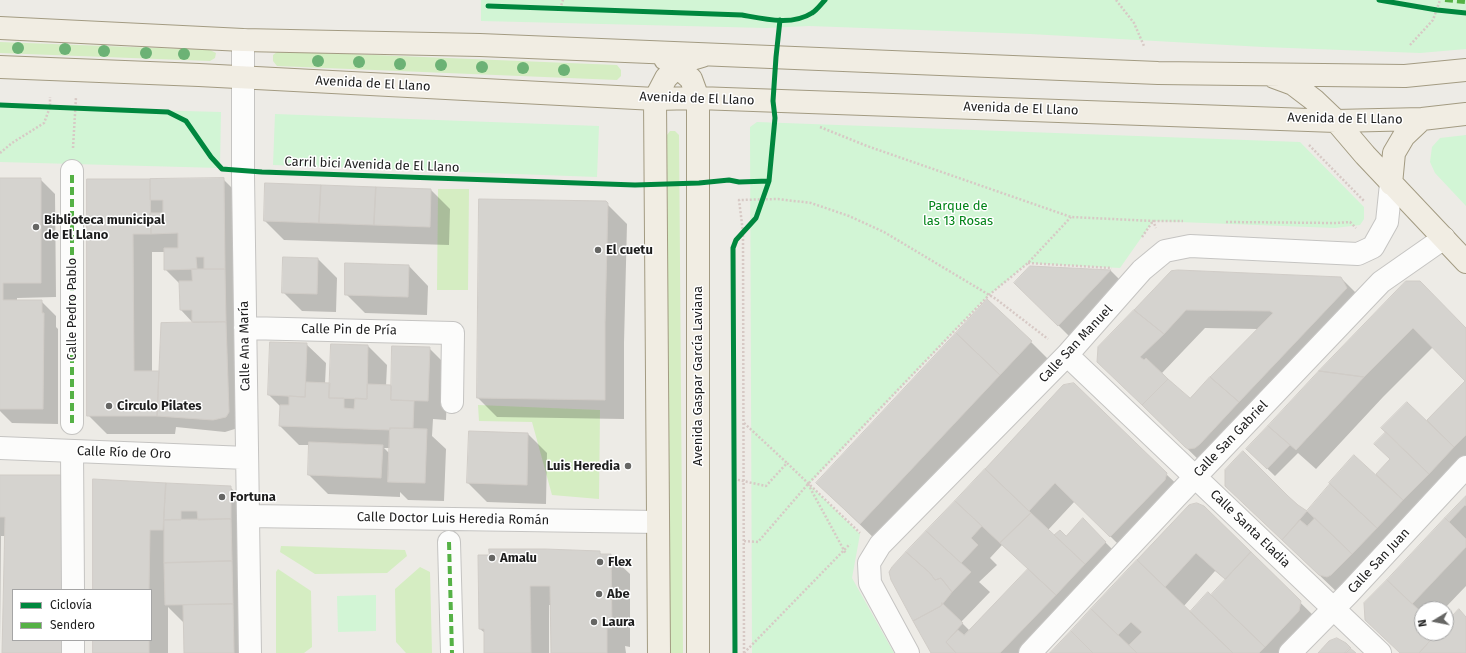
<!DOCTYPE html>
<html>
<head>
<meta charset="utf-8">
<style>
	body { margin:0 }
	#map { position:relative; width:1466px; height:653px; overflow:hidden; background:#edebe6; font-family:"Fira Sans",sans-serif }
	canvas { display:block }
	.legend { position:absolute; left:12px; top:589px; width:140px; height:52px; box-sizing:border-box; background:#fff; border:1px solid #a5a5a5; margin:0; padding:5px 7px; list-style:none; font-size:12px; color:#1e1e1e }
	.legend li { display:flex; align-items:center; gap:8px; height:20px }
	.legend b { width:20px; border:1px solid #a5a5a5 }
	.north { position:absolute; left:1414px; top:601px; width:40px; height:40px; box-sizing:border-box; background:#fff; border:1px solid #a5a5a5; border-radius:50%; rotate:260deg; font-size:11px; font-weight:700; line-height:16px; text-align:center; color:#1e1e1e }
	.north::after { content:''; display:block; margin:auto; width:14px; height:18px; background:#666664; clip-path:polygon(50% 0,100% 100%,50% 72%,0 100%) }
</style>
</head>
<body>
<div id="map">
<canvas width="1466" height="653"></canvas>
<ul class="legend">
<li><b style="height:5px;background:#00873e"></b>Ciclovía</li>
<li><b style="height:5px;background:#55b145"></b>Sendero</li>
</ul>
<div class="north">N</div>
</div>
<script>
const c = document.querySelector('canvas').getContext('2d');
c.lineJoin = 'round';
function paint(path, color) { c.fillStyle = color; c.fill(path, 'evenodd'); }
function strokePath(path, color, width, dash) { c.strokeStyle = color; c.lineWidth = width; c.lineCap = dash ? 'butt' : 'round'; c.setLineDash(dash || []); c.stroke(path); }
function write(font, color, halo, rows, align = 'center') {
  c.font = font + ' "Fira Sans",sans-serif'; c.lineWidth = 3; c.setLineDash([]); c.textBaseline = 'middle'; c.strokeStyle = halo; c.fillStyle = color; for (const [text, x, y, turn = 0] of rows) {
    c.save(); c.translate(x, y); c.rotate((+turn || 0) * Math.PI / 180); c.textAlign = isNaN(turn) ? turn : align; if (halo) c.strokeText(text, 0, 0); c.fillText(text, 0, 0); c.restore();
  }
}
paint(new Path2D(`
	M0,42L210,50L216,53L215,58L210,61L0,53Z
	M278,51L617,65L621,70V76L617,80L277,66L273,61V55Z
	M670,131H675L679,135L683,653H670L667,135Z
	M438,189H469L468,290H437Z
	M478,405L600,410L599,499L552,495L532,422L479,421Z
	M281,546L405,550L407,556L387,573L315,574L280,552Z
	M420,567L430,572L432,653H406L396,642L395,589Z
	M278,569L311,591L312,647L304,653H276V572Z`), '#d5edc2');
paint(new Path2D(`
	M481,0H1466V49L1420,53L1263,47L1030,34L809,26L766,28L481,21Z
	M0,106L221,112L220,168L0,162Z
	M275,114L599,126L597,177L273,165Z
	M757,122L1300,142L1364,207V219L1360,225L1335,228L1153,221L1120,268L1028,263L989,295L809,484L860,534L852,578L894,653H752L750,127Z
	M1466,135V206L1435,173L1430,162L1432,147L1440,138Z
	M376,595V631L338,632L337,596Z`), '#d2f5d5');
paint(new Path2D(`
	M0,179H40L55,194L56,297L17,298V301H41L56,316V327L58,329V424L12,423L0,411Z
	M223,179L242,198L238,428L225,432L176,427L175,434H107L88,415V180ZM152,252H165V269L180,284L181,310L194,324L160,372H152Z
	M431,190L450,209L449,245L284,240L265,221Z
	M605,202L627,224L624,343V419L497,417L478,398Z
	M284,258L318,259L337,278L336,312L302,311L283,292Z
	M409,266L428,286L427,315L365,313L346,294Z
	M1030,267L1111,271L1130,290L1077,344L1016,283Z
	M1172,272L1341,278L1360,297L1205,466L1118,381ZM1205,328L1258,329L1190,400L1162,373Z
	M1407,282L1466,329V380L1433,347L1383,397L1316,469L1298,453L1275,476L1247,449Z
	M1031,342L1050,361L879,543L817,483Z
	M306,344L326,363L325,384H331L368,346L387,365L386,386H392L429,348L448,367L446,420L433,419L432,436L446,449L444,501L408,500L400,492V497L328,494L309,475L310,445H299L280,426L281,407L269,395ZM384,448H390V454Z
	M1466,381V473L1339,594L1246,505L1297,506L1308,512L1332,484L1376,476Z
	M1063,386L1166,474L1186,493L1129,555L1075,501L1048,530L1054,537H1066L1083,520L1125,562L1037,653H932L893,568ZM1002,545L1029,569L970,631L961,622L990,592L979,582L997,565L990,558Z
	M470,432L528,434L547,453L546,504L487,502L468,483Z
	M0,476H61L80,496V590H13V640L3,653L5,536H1L0,645Z
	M94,480L230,487L249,506L252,653H185L184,623L168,607V653H93V640H151V590H94Z
	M1466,497V586L1444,609H1422V633H1446V625L1466,618V653H1401L1366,620Z
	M1203,507L1319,621L1296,653H1051ZM1215,571L1226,580L1211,596L1190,613L1183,607Z
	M599,552L602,555H610L630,574V647L625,646L626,653H552V605H549V653H485V633L480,629L479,556Z`), '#0003');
const building = new Path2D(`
	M0,178H41V283H3V300H42V313H44L43,409H0Z
	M224,178L225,269H204V257H196L197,269L164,270V248H178V233L151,234L150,213H163V200H150V179Z
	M87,179H150L151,234H133L134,371H159L157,416H87Z
	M265,183L321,185L319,223L264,221Z
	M321,185L376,187L374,225L319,223Z
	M376,187L431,189L430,227L374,225Z
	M479,199L606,201L608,203L605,323V400L477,398Z
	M283,257L318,258L317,294L282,293Z
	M345,263L409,265L408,297L345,295Z
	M1030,266L1111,270L1058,326L1014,283Z
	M192,269H225L226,322H192V310H180L179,281H192Z
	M1178,270L1341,277L1347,288L1239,402L1210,377L1273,313L1270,311L1186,310L1164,334L1134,310L1171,271Z
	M1406,281H1420L1466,328V435L1454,447L1427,420L1465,381L1413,328L1364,377L1319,371Z
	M987,299L1032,341L1000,375L956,333Z
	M1134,310L1164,334L1140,357L1144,360L1146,358L1168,379L1142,405L1097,362L1098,347Z
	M226,322L229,412L226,417L213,420L157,416L161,323Z
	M956,333L1000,375L860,524L816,483Z
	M270,342L307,343L305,397L268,395Z
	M331,344L368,345L367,399L329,398Z
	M392,346L430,347L428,401L391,400Z
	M1319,371L1364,377L1296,450L1268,426Z
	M1210,377L1239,402L1200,444L1195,448L1188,449L1185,447L1142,405L1168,379L1190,398Z
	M306,382L330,383L329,398H344V408L354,409L355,398L367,399V384L391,385V400L414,401L413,428H390V430L279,426L280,405H289V396L305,397Z
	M1074,383L1167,473L1165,480L1110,537L1055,483L1029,511L985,469L1063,385Z
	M1407,402L1454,447L1429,474L1381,428Z
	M1268,426L1290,445L1267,469L1246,449Z
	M390,428L427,429L425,483L388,482Z
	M469,431L528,433L527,485L467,483Z
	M1386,432L1429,474L1403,500L1376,474L1390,459L1374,444Z
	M309,442L383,445L381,478L308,475Z
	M1243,451L1288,496L1298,505L1307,511L1282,540L1225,486V470Z
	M1354,455L1403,500L1377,528L1329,483Z
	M985,469L1031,513L1000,543L955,501Z
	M0,475H61L62,590H13V640H62V653H2L5,517H0Z
	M93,479L166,483L163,530H150L149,590H93Z
	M166,483L231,486V519L198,520L197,511H181V520H164Z
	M1330,484L1377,528L1352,554L1307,511Z
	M1466,496V506L1465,505L1449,522L1445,518Z
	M955,501L982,526L971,538L978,545L961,563L926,531Z
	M1197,503L1204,506L1251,552L1225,579L1196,553L1165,587L1137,560L1189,505Z
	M1031,513L1085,564L1056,595L1000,543Z
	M1083,518L1106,542L1085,564L1054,535L1060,530L1066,536Z
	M1315,518L1352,554L1331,575L1327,577L1319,575L1282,540L1300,520L1307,526Z
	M1445,518L1466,539V547L1412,604L1387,580Z
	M231,519L232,561L164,563V520Z
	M926,531L971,572L952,592L941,578L935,580L930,573L906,552Z
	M489,549H545L600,551V554H611L612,628H607V653H551L550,586H530L531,653H484V629H479L478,555H489Z
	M906,552L930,573L935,580L941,578L952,592L941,606L913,621L891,580L889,572L892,567Z
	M1251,552L1301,601L1299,611L1265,647L1211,595Z
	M1137,560L1165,587L1233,653H1137L1129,645L1142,632L1131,622L1118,635L1091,609Z
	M232,561L233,604L165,605L164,563Z
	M1028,569L1056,595L1000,653H956L946,642L958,630L964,635Z
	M1387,580L1422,613V633H1437L1419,653H1400L1365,620L1364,603Z
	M1208,592L1265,647L1259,653H1233L1190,612Z
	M942,603L963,623L946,642L956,653H931L913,621L941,606Z
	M233,604L234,653H184L183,605Z
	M1091,609L1118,635L1137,653H1093L1071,631Z
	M1459,609L1466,617V653H1419L1437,633H1446V623Z
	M1071,631L1093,653H1050Z
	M1337,638L1346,643L1351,648L1346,653H1318L1329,641Z
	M93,640H149V653H93Z
	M1350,648L1356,653H1345Z`);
paint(building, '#d5d3cf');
strokePath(building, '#d0ccc7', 1);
const minor = new Path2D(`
	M243,40V176L250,653
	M245,328L453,333L452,402
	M1067,355L1380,653
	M72,423V171
	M0,448L247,458
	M72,451L73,590
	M248,516L658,522
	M449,542L452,653
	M73,640V653
	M908,653L870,583L869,563L880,545L1067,355L1142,270L1165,251L1190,246L1358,254L1373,247L1387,222L1391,184
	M1030,653L1175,498L1381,282L1444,238
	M1290,653L1349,593L1466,467`);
const major = new Path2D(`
	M0,28L243,40L480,45L1158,73L1405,76L1466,70
	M665,59L672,62L691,79L698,98V653
	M0,67L199,75L655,99L698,98L1336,121L1422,119L1466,114
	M1274,77L1293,84L1314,100L1336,121L1365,155L1466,262
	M1391,184L1394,153L1404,136L1422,119
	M659,653L655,99L666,78L682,62L702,56`);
strokePath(minor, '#c5c4c2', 24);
strokePath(major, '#a39b82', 24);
strokePath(new Path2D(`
	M1116,0L1134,23L1144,46
	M560,9L563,0
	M1410,45L1433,20L1440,0
	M820,127L867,146L1071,217L1153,221L1156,228
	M1309,145L1365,202
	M73,148L76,97
	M0,153L12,143L44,123L50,107V97
	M1226,222L1335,223L1350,222L1356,228
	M1142,237L1153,221H1183
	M1028,263L1112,268
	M744,423L787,463
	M734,479L766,486L787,463L860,533
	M808,484L846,554
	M744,541L758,542L808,484L956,329L989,295L1028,263L1071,217
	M744,653L743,232L739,200L778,199L811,203L849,216L884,232L996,299L1048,339
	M744,653L850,544`), '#d7c9c5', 2.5, [2, 2]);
strokePath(minor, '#fcfcfb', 22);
strokePath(major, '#f1ede3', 22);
strokePath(new Path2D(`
	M1445,0L1466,2
	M72,423V171
	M449,542L452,653`), '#55b145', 4, [8, 4]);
strokePath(new Path2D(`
	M1379,0L1437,10L1466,13
	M488,6L742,15C764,19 792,26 812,13C817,10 821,4 825,0
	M0,105L168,112L186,121L211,157L222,169L262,172L635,185L699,183L729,180L739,182L769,181
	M735,653L733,248L736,240L756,218L769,181L775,118L773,101L776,57L780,20`), '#00873e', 5);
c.fillStyle = '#6cb275';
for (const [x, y] of [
	[18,48],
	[65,49],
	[104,51],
	[146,53],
	[184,54],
	[318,61],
	[359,62],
	[400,64],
	[441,65],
	[482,67],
	[523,68],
	[564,70]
]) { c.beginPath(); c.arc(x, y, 6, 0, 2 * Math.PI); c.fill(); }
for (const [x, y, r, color] of [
	[36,227,4,"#666664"],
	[598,250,4,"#666664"],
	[109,406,4,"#666664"],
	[628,466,4,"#666664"],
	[222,497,4,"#666664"],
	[492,558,4,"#666664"],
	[600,562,4,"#666664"],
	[599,594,4,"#666664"],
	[594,622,4,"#666664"]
]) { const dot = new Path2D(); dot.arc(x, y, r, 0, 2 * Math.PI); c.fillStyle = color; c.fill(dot); strokePath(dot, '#fff', 1.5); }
write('13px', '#1e1e1e', '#fff', [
	["Avenida de El Llano",373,84,3],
	["Avenida de El Llano",697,99,2],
	["Avenida de El Llano",1021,109,2],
	["Avenida de El Llano",1345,119,1],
	["Carril bici Avenida de El Llano",372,165,2],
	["Calle Pedro Pablo",72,309,-90],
	["Calle Pin de Pría",349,330,1],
	["Calle San Manuel",1076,344,-47],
	["Calle Ana María",245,346,-91],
	["Avenida Gaspar García Laviana",698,376,-90],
	["Calle San Gabriel",1231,439,-46],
	["Calle Río de Oro",124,453,2],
	["Calle Doctor Luis Heredia Román",453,519,1],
	["Calle Santa Eladia",1250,529,44],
	["Calle San Juan",1379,561,-47]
]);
write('13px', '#038419', '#fff', [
	["Parque de",958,206],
	["las 13 Rosas",958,221]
]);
write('bold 13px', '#1e1e1e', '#fff', [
	["Biblioteca municipal",44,220],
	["de El Llano",44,235],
	["El cuetu",606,250],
	["Circulo Pilates",117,406],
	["Luis Heredia",620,466,"right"],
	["Fortuna",230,497],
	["Amalu",500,558],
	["Flex",608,562],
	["Abe",607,594],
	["Laura",602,622]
], 'left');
</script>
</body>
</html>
